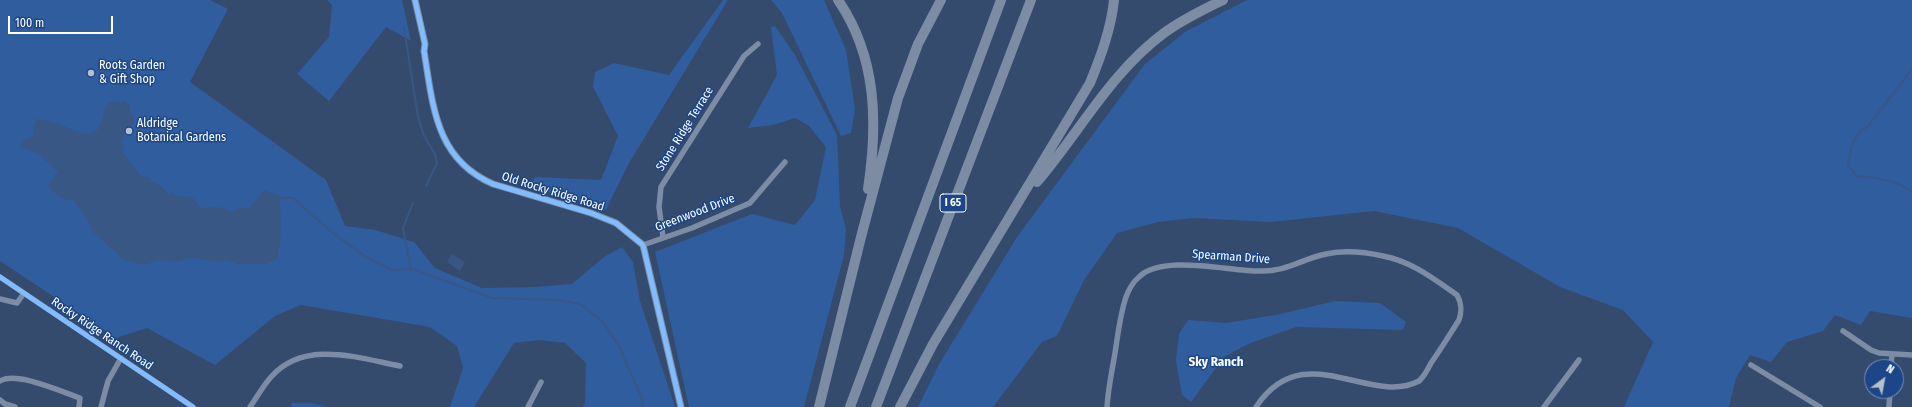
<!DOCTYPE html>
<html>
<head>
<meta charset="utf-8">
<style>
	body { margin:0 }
	#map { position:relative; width:1912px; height:407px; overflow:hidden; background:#344b6e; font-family:"Fira Sans Condensed",sans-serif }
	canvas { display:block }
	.north { position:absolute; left:1864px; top:359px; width:40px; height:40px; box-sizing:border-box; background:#1c4687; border:1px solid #7790b7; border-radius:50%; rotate:32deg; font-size:11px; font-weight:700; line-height:16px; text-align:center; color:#fff }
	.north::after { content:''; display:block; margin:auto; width:14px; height:18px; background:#b8c0cc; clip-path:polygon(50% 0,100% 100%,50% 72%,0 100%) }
	.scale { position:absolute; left:8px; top:16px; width:105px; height:18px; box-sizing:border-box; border:2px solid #fff; border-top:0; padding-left:5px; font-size:12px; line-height:14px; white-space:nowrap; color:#fff; -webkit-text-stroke:3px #1c4687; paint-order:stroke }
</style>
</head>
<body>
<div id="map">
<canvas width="1912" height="407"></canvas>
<div class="north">N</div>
<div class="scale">100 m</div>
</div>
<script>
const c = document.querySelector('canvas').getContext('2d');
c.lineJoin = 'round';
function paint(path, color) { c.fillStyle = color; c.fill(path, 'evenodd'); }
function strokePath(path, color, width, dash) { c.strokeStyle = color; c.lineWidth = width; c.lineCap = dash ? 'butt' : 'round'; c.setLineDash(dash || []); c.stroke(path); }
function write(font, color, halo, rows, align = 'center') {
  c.font = font + ' "Fira Sans Condensed",sans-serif'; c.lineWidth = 3; c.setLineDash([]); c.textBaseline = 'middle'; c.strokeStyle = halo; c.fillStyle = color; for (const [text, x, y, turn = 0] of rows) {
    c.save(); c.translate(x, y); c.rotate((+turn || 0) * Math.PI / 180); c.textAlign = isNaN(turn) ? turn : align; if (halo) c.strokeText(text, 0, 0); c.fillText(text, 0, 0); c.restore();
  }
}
paint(new Path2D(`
	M0,0H210L228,9L190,82L326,180L345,226L375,230L414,242L435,268L482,288L535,287L572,284L604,257L622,247L633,262L640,301L675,407H583L585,403L586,363L565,343L539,340L514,343L474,407H450L463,368L457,346L430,327L301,305L275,316L215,365L147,328L116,338L0,261Z
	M327,0H402L411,41L386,27L329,101L297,74L329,37L332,5Z
	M723,0H728L629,163L606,210L528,186L535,177L601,180L618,136L593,87L595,72L614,63L669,75Z
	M771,0H824L846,50L855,109L851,133L841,136L782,13Z
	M1247,0H1912V318L1870,311L1861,325L1835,315L1823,331L1787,342L1771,362L1750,355L1736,378L1729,407H1624L1653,342L1623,310L1560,287L1458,228L1374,211L1271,222L1194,218L1158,222L1117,233L1084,280L1057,336L1042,342L993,407H918L938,366L1017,237L1145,64L1185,32Z
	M775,26L795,55L837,135L840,206L846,229L844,255L804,407H689L655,252L752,214L795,225L815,200L826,147L809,126L795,118L773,125L748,128L777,75L771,27Z
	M1335,301L1380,303L1406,322L1403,330L1296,327L1248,344L1224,357L1191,402L1182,395L1176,361L1179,334L1188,320L1226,323L1281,314Z
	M291,403H312L326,407H292Z`), '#305d9e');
paint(new Path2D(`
	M112,101H117L120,103L124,101L130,106L129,113L133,115L134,122L131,127H125V134L121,142L124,146L122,152L140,175L151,178L150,181L160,185L169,195L173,192L177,196L192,197L200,207L208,209C218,204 224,210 233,212L238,208H250L264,190L279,195C281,215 282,239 277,259L265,264H238L225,260L218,262L192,258L174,262L159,260L144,265L124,260L91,230L89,222L74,201L60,198L48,186L58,172L37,153L20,147L23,140L33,136V128L36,119C40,120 46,120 51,122C78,129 100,151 105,106Z
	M452,254L465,262L460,271L447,262Z`), '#385785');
strokePath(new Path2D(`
	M404,28L418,117L424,136L435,154L437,163L426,186
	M1912,69L1868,126C1851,137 1851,148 1848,166L1857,176C1875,178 1898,180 1912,192
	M279,198H293L329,230L366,257L392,270L412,269L492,298L559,300L580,304L603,322L619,346L642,399L643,407
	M411,269L403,228L413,203`), '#385785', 2);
strokePath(new Path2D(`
	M663,237L659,207L661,187L744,56L758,44
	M643,245L692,228L750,203L785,162
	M0,277L193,407
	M0,299L17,303L24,293
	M1843,331L1871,350L1879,353L1912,355
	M1751,365L1820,407
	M1891,367L1892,354
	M0,381C17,371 62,392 80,398L79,407
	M0,400L5,404L15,407
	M101,407L108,381L121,358
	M250,407C257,397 263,386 271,377C304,339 358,358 400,366
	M528,407L541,382
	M1107,407C1108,389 1112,371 1115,353C1118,334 1120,315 1126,297C1129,289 1133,282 1139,277C1162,254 1228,271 1259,271C1287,272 1301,259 1326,254C1344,250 1365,252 1383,256C1411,261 1434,279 1457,295C1462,304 1462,311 1459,320C1450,334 1441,349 1431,363C1428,369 1424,377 1419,381C1369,407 1304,335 1256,407
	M1544,407L1579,360
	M1889,407L1890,391`), '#7b8ca4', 5.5);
strokePath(new Path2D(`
	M415,0L425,44L424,51C433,105 435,159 493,184L591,213L616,223L643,245L681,407`), '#7b8ca4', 7);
strokePath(new Path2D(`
	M838,0C877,57 878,123 868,189
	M1037,182C1079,133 1111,72 1164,33C1182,20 1202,10 1223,0
	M819,407L861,237L898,98L918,44L941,0
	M850,407L1001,0
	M876,407L1031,0
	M900,407L933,344L1090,83C1101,56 1111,29 1114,0`), '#7b8ca3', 10);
strokePath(new Path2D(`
	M415,0L425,44L424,51C433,105 435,159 493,184L591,213L616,223L643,245L681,407
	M0,277L193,407`), '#80bcff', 5);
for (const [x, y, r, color] of [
	[91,73,4,"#b8c0cc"],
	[129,131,4,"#b8c0cc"]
]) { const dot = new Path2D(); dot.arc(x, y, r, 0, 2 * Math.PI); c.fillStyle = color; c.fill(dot); strokePath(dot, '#1c4687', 1.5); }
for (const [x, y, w] of [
	[953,203,26]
]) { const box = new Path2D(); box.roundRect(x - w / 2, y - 9, w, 18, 3); c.fillStyle = '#1c4687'; c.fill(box); strokePath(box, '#fff', 1); }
write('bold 11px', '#fff', null, [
	["I 65",953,203]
]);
write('12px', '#fff', '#1c4687', [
	["Roots Garden",99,66],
	["& Gift Shop",99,80],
	["Aldridge",137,124],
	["Botanical Gardens",137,138]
], 'left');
write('12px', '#fff', '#1c4687', [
	["Stone Ridge Terrace",685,129,-58],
	["Old Rocky Ridge Road",553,192,17],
	["Greenwood Drive",695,213,-21],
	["Spearman Drive",1231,257,4],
	["Rocky Ridge Ranch Road",102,334,34]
]);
write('bold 13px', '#fff', '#1c4687', [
	["Sky Ranch",1216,362]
]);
</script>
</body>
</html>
